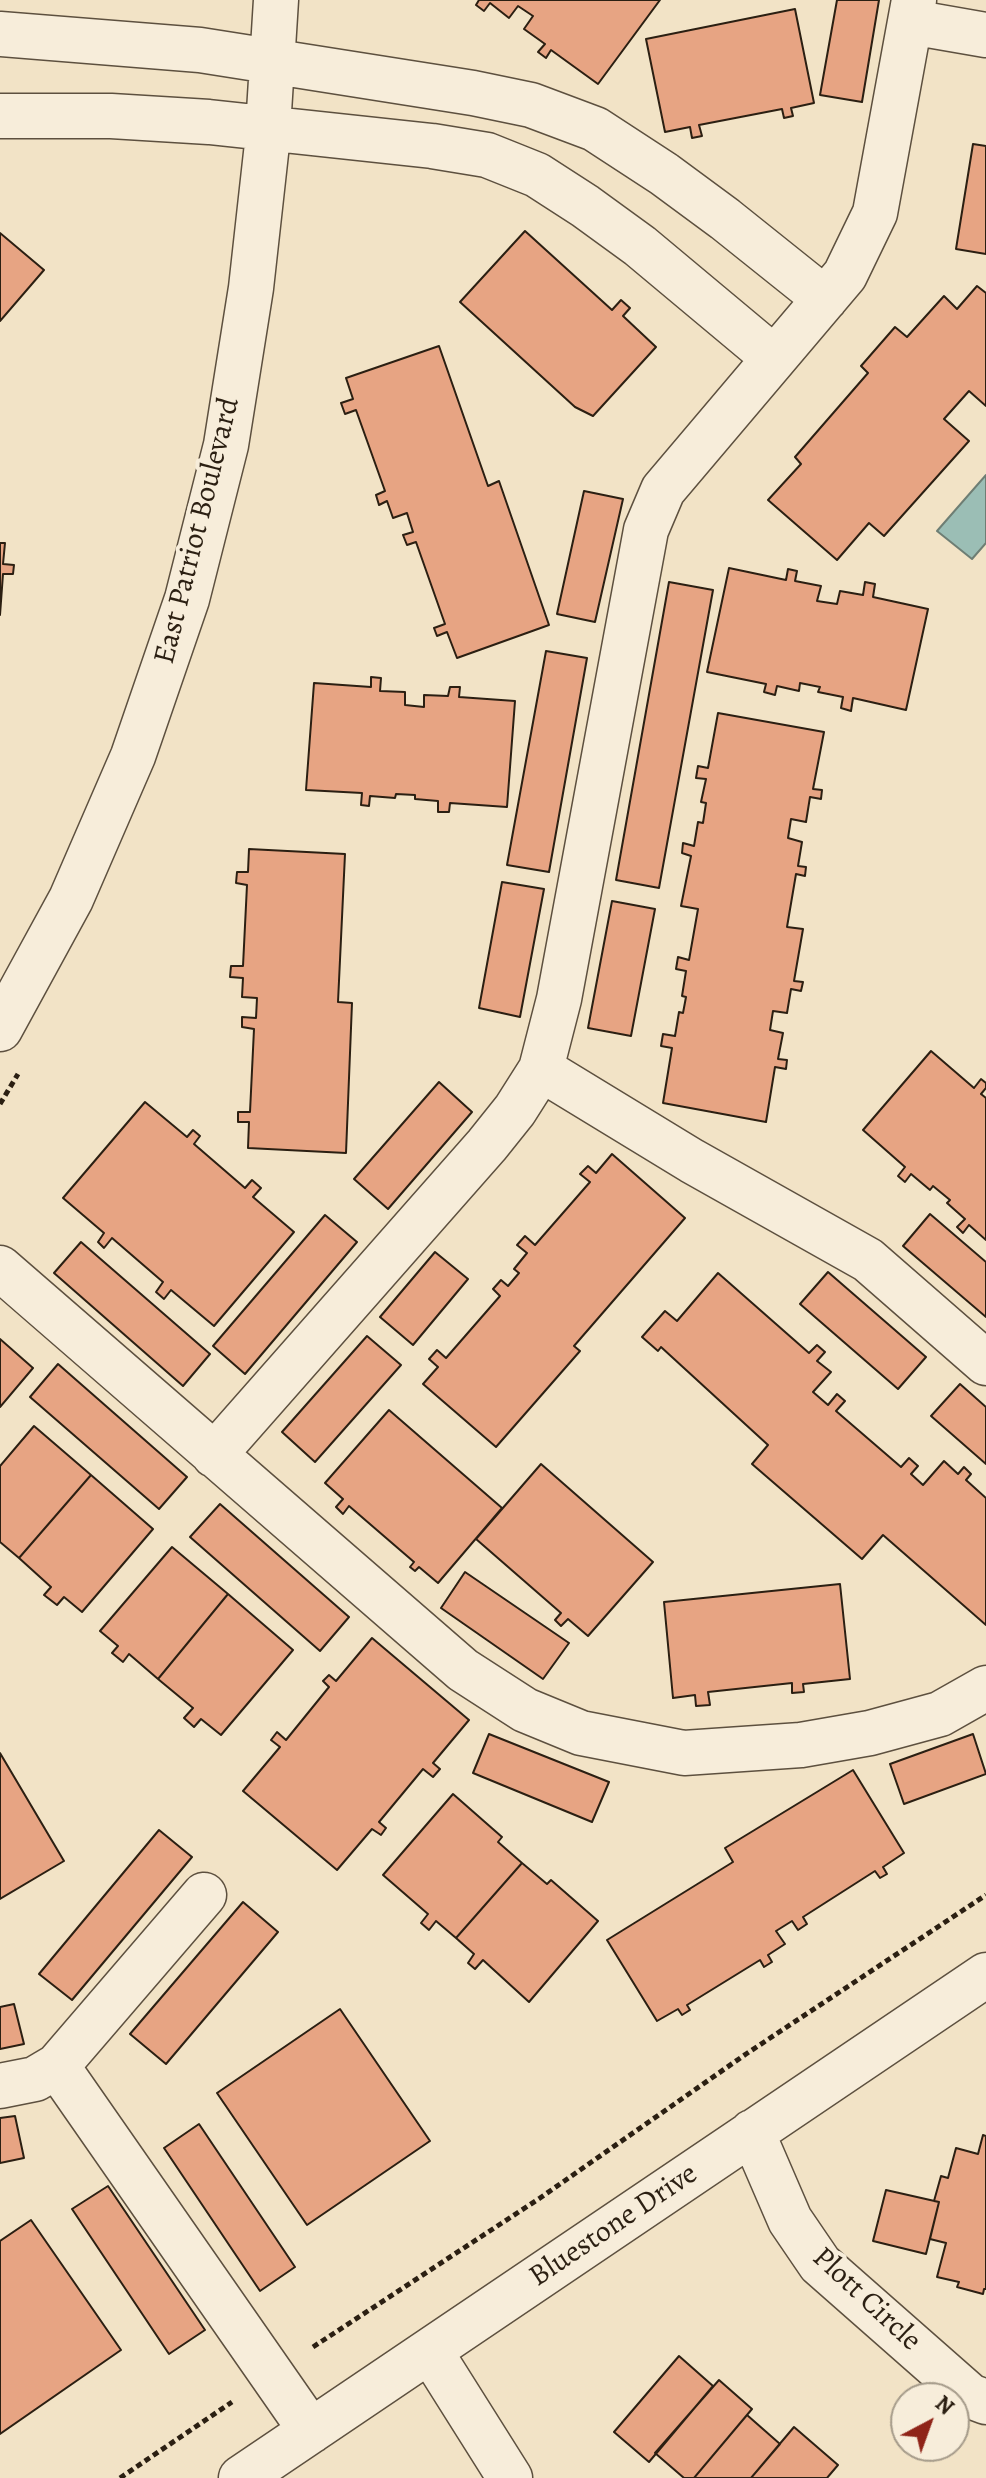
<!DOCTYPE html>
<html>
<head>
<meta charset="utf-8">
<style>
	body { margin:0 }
	#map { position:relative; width:986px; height:2478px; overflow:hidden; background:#f2e3c6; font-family:Alegreya,serif }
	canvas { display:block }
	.north { position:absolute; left:890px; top:2382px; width:80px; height:80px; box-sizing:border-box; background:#f7edda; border:2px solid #a59b8a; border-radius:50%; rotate:41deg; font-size:22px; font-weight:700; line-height:32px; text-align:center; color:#2b1f12 }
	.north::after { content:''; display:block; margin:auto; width:28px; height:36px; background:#8f2418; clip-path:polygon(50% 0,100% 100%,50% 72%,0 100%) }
</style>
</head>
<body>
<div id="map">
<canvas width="986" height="2478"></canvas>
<div class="north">N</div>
</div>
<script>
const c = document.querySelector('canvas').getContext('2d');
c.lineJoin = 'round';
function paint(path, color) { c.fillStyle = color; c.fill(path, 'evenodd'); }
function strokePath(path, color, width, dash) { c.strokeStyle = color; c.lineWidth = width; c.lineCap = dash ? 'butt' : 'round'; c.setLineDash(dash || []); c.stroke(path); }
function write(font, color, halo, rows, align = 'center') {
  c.font = font + ' Alegreya,serif'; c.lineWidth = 8; c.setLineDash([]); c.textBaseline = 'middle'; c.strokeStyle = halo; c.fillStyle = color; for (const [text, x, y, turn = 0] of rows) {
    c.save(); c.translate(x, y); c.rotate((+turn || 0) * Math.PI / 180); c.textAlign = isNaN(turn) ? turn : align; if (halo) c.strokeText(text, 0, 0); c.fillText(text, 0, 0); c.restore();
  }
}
const water = new Path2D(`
	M986,475V543L972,559L937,531Z`);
paint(water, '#9bbeb5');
strokePath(water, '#6e7e74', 2);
const building = new Path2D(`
	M479,0H660L598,84L551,50L546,58L538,52L545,44L524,29L533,16L518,6L509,18L490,3L484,11L476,5Z
	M837,0H879L862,102L820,95Z
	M795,9L814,103L791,108L793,116L784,118L782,109L699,125L702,136L692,138L690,127L665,132L646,39Z
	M973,144L986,146V254L956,249Z
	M525,231L612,310L621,300L630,308L623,316L656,347L593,416L575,407L460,302Z
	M0,233L44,270L0,321Z
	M977,286L986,293V406L969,391L944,419L969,441L884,536L869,523L837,560L768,500L801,464L795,457L868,373L861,366L895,327L907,337L944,296L957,309Z
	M439,346L488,486L499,481L549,625L457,658L447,632L437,636L434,628L445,624L416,542L407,545L403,535L413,532L407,513L393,518L387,501L379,505L376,495L385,491L356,410L345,414L341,403L353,399L346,378Z
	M584,491L623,499L595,622L557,614Z
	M0,543H5L3,564L14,565L13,574H3L0,615Z
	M729,568L786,580L788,569L797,571L795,581L821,586L817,601L837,604L840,591L863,595L865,582L875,584L873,597L928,609L906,710L853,698L851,711L841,708L843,697L818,692L820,687L800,683L799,691L777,686L775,695L764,692L766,684L707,672Z
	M669,582L713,590L659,888L616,880Z
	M546,651L587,658L549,872L507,865Z
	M371,677L381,678L380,691L405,692V705L424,707V695L448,696L450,687H460L459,697L515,701L507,807L450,803L449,812H438V801L415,799V795L396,794L395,798L370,796L369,806L361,805L362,793L306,790L314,683L371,687Z
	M718,713L824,732L813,789L822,790L821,799L810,797L806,822L791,819L788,838L802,842L798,866L806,867L805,876L796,874L787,927L803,929L794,981L803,982L801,991L791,989L787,1013L773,1011L770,1030L783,1033L778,1059L787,1060L786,1069L775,1067L766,1122L663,1103L672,1048L661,1046L663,1034L675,1036L679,1012L683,1013L686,997L682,996L686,971L676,969L678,957L689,960L698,909L681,906L691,856L682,853L683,843L694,846L698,822L703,823L706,803L701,802L706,779L696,778L698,766L708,768Z
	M249,849L345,854L338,1002L352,1003L346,1153L248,1148L249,1122H238V1112H250L254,1029L242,1027V1017L256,1018L257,998L242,997L243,978L230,977L231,966H243L247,885L236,883L237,872H248Z
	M502,882L544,889L520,1017L479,1008Z
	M612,901L655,909L631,1036L588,1028Z
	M931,1051L974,1088L981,1079L986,1083V1088L981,1094L986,1098V1240L969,1225L963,1233L957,1227L965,1219L947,1203L950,1200L933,1186L930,1190L911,1174L905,1182L898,1176L905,1167L863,1130Z
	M439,1082L472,1112L388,1209L354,1179Z
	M145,1102L187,1137L193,1130L200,1136L194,1144L245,1188L252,1180L261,1188L253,1197L294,1232L214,1326L171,1290L164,1299L156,1292L163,1282L112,1238L104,1248L98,1242L104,1233L63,1198Z
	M612,1154L685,1218L574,1346L580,1351L496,1447L423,1384L438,1367L429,1359L437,1350L446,1358L500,1296L493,1289L501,1280L508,1286L519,1273L514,1269L527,1253L517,1245L525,1236L535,1245L590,1182L580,1174L588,1166L596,1173Z
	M930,1214L986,1262V1317L903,1246Z
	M325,1215L357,1242L245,1374L213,1346Z
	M81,1242L210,1354L183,1386L54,1273Z
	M435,1252L468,1279L413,1345L380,1317Z
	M828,1272L926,1357L898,1389L800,1304Z
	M718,1273L809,1353L817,1345L825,1352L817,1361L831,1372L813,1392L828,1405L837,1394L845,1401L836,1411L901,1467L909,1458L918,1466L911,1474L923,1485L944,1461L958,1474L964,1467L971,1474L966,1480L986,1498V1625L883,1535L862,1559L752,1464L768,1445L661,1347L658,1351L642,1337L665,1311L677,1321Z
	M367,1336L401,1365L315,1462L282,1432Z
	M0,1339L33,1368L0,1407Z
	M58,1364L187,1477L159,1509L30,1397Z
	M960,1384L986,1407V1464L931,1416Z
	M389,1410L502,1508L438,1583L419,1567L415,1571L410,1567L414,1562L349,1506L343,1514L336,1507L343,1499L325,1483Z
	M34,1426L91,1475L19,1558L0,1542V1466Z
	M541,1464L653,1562L588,1636L568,1619L561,1626L555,1620L561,1613L476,1539Z
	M91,1475L153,1529L82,1612L64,1597L57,1605L44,1595L51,1587L19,1558Z
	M220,1504L349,1617L320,1651L190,1537Z
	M172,1547L228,1594L158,1679L129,1654L123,1662L112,1653L118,1646L100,1631Z
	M465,1572L569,1643L543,1679L441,1608Z
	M840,1584L850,1679L803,1684L804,1692L792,1693V1683L708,1692L710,1705L696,1706L695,1695L673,1698L664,1602Z
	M228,1594L293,1650L221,1735L201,1719L194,1727L184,1718L193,1708L158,1679Z
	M372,1638L469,1720L433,1763L440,1769L433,1777L423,1769L379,1822L386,1828L381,1835L372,1829L337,1870L243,1791L280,1747L271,1740L277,1732L286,1740L329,1687L323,1681L329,1675L336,1681Z
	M489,1734L609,1782L592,1822L473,1773Z
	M973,1734L986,1774L904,1804L890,1764Z
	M0,1753L64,1861L0,1899Z
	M853,1770L904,1853L883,1867L887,1874L880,1878L875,1871L803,1917L807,1924L798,1930L792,1921L776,1931L785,1944L768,1955L772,1962L764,1967L760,1960L687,2005L690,2010L682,2015L678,2009L657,2021L607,1940L733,1862L725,1848Z
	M453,1794L502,1837L498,1842L522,1863L456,1938L436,1921L429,1930L421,1923L428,1914L383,1875Z
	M159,1830L192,1857L72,2000L39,1974Z
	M522,1863L547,1884L551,1880L598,1921L529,2002L483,1960L475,1969L468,1963L474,1954L456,1938Z
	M243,1902L278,1932L166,2064L130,2034Z
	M14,2004L24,2044L0,2049V2007Z
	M340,2009L430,2141L307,2225L217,2093Z
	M15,2116L24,2158L0,2163V2118Z
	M199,2124L295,2267L260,2291L164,2148Z
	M983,2135L986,2136V2289H984L983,2294L957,2287L959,2282L937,2277L946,2243L930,2239L939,2202L934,2201L941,2176L948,2178L956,2148L978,2154Z
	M108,2186L205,2330L169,2354L72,2209Z
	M886,2190L939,2202L926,2254L873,2241Z
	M31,2220L121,2350L0,2434V2241Z
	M679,2356L713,2386L649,2462L614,2432Z
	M719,2380L752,2409L694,2478H684L655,2453Z
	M747,2415L780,2444L751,2478H694Z
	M794,2427L838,2465L827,2478H751Z`);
paint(building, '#e7a483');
strokePath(building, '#2b1f12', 2);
const minor = new Path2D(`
	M911,22L986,35
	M0,34L200,50L473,93L531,105L595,129L664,174L725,219L825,299
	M0,116H111L209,122L432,146L487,155L537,175L585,206L640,246L774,358
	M0,1029L71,899L133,756L187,599L226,445L251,288L267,144L276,0
	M541,1069L692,1161L868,1260L986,1363
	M0,1268L463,1670L525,1710L581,1733L684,1753L801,1745L870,1733L940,1714L986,1688
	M214,1455L487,1145L515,1110L541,1069L559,999L646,530L663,490L845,275L875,213L914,0
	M57,2066L311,2431
	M0,2086L35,2079L57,2066L204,1895
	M752,2132L790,2220L820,2264L970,2396L986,2402
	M430,2351L510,2478
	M241,2478L986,1975`);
strokePath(minor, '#5d503f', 47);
strokePath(new Path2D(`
	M0,1104L18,1074
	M313,2347L540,2198L746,2054L986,1895
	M120,2478L232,2402`), '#2b1f12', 5, [6, 4]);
strokePath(minor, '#f7edda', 44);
write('30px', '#2b1f12', '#f7edda', [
	["East Patriot Boulevard",198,531,-76],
	["Bluestone Drive",614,2226,-34],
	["Plott Circle",866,2300,43]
]);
</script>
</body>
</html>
